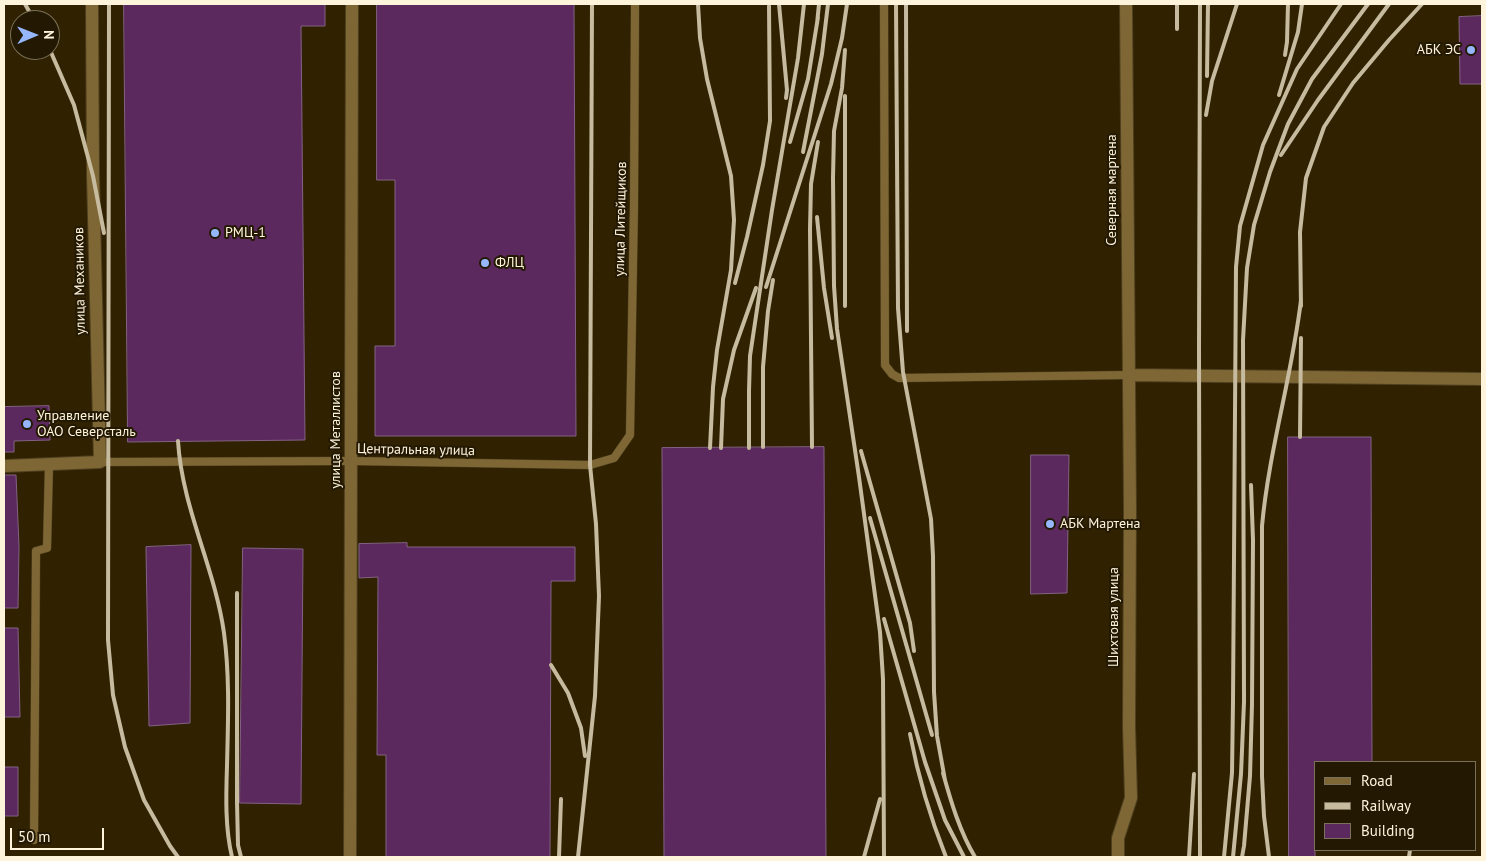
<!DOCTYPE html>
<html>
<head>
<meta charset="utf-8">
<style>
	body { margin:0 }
	#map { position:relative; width:1486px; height:861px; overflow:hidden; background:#302200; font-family:"PT Sans",sans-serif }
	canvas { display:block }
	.frame { position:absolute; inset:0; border:5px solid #fef3db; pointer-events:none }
	.legend { position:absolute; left:1314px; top:761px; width:162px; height:90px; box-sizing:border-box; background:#231903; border:1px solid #7b7059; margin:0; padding:6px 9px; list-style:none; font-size:15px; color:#fef3db }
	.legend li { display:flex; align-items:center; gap:10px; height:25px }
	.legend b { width:25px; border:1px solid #7b7059 }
	.north { position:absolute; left:10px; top:10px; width:50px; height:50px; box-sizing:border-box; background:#231903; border:1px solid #7b7059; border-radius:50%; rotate:89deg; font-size:14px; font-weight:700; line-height:20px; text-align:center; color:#fef3db }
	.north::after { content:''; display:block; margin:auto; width:18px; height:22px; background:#96b6fd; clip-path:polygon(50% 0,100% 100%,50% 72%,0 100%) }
	.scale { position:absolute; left:10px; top:828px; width:94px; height:22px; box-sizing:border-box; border:2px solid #fef3db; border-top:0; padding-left:6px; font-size:15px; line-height:18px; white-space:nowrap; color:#fef3db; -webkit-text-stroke:4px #231903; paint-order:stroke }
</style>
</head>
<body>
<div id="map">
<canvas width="1486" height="861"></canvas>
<div class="frame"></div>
<ul class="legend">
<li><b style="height:6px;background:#7e6735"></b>Road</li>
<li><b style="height:6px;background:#c6ba9f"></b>Railway</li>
<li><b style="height:14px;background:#5b295e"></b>Building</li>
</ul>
<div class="north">N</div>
<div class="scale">50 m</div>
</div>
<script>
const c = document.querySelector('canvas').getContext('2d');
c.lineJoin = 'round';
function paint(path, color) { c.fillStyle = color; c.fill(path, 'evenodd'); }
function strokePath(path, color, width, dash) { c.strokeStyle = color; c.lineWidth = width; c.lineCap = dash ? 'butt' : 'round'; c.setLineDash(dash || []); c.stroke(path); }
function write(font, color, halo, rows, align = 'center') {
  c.font = font + ' "PT Sans",sans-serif'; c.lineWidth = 4; c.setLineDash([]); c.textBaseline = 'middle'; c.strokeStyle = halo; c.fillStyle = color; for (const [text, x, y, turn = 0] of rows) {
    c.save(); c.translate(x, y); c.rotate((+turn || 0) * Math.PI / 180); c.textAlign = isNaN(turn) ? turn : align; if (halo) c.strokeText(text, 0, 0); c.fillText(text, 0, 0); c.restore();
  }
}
const building = new Path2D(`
	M124,4H325V26H301L305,440L128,442Z
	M377,4H574L576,436H375V346H395V180H377Z
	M1482,16V84H1460L1459,17Z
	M49,406L50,440L14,441V452H4V407Z
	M1288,437H1371L1372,762H1315V857H1289Z
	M824,447L826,857H664L662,448Z
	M1031,455H1069L1067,593L1031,594Z
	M4,475H16L19,546L18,608H4Z
	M407,543V547H575V581H551L550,857H386V755H377L378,577L359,578V544Z
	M191,545L190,723L149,726L146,547Z
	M243,548L303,549L301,804L240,803Z
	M4,628H18L20,717H4Z
	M4,767H18V816H4Z`);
paint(building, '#5b295e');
strokePath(building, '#836284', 1);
const service = new Path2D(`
	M884,4L885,365L892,374L899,378L1129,375
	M100,462L351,461L590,465L614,458L630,435L634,206L635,4
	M34,840L36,551L47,548L49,464`);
const minor = new Path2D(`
	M1129,375L1482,379
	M4,466L100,462L93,176L92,4
	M350,857L352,4
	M1118,857V838L1131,798L1129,726L1130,510L1126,4`);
strokePath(service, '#4d3f1f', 9);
strokePath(minor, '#4d3f1f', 14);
strokePath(service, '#7e6735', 8);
strokePath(minor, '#7e6735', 12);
strokePath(new Path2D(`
	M25,4L34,20
	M109,4L108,640L113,695L125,747L144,800L170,846L178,857
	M698,4L700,38L707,79L731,176L734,220L731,270L717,350L713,387L710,448
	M779,4L787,90L786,98
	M896,4L898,308L903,372L931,519L933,556L934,692L937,736L945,780
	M906,4L907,331
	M817,24L819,4
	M1177,29V4
	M50,50L74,105L93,176L104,233
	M845,50L842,88L834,131L833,178L834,286L837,329L859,477L880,632L883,679L884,857
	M1285,55L1287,42L1288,4
	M1207,76L1208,4
	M1279,95L1298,32L1302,4
	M1206,115L1212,81L1237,4
	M790,142L808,79L818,17
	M803,152L822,54L828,4
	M1281,155L1318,100L1389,4
	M817,217L824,288L832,338
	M735,283L747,237L763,165L770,121L769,6
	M766,287L831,84L842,38L847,4
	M845,306V96
	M1301,306L1300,232L1306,178L1324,127L1353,83L1389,40L1422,4
	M1300,437L1301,338
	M178,441C182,508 215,568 224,633C230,678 228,722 227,766C226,796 225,828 232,857
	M763,447V367L768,311L773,280
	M812,447L810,229L811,184L818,142
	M721,448L723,399L734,350L756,288
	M749,448V391L750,356L772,210L798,58L804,4
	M861,451L910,623L914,651
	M870,518L932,735
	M237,593V802L238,845L241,857
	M884,619L925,762L945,820L964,857
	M551,665L568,693L581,728L585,756
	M910,734C918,776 930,817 946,857
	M943,773C951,802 960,832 975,857
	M559,857L561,799
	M578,857L595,696L599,596L596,524L590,465L592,4
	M864,857L880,799
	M1189,857L1194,774
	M1200,857L1199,348L1200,4
	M1224,857L1232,773L1233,702L1236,267L1240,226L1263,145L1297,69L1341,4
	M1233,857L1241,774L1244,702L1243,340L1247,268L1254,225L1270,172L1288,124L1312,79L1368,4
	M1242,857L1244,846L1250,776L1252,704L1253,540L1251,485
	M1269,857L1264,816L1262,776V526C1269,450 1292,376 1301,300
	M1409,857L1410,850`), '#c6ba9f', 4);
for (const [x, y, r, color] of [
	[1471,50,5,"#96b6fd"],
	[215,233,5,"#96b6fd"],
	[485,263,5,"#96b6fd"],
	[27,424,5,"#96b6fd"],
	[1050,524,5,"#96b6fd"]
]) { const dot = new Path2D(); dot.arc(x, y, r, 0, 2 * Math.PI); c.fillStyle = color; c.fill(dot); strokePath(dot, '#231903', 2); }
write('14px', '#fef3db', '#231903', [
	["АБК ЭС",1461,50,"right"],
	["РМЦ-1",225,233],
	["ФЛЦ",495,263],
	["Управление",37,416],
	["OAO Северсталь",37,432],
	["АБК Мартена",1060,524]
], 'left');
write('14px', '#fef3db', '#231903', [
	["Северная мартена",1112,190,-90],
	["улица Литейщиков",621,219,-89],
	["улица Механиков",80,281,-91],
	["улица Металлистов",336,430,-90],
	["Центральная улица",416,450,1],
	["Шихтовая улица",1114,617,-90]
]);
</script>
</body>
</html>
